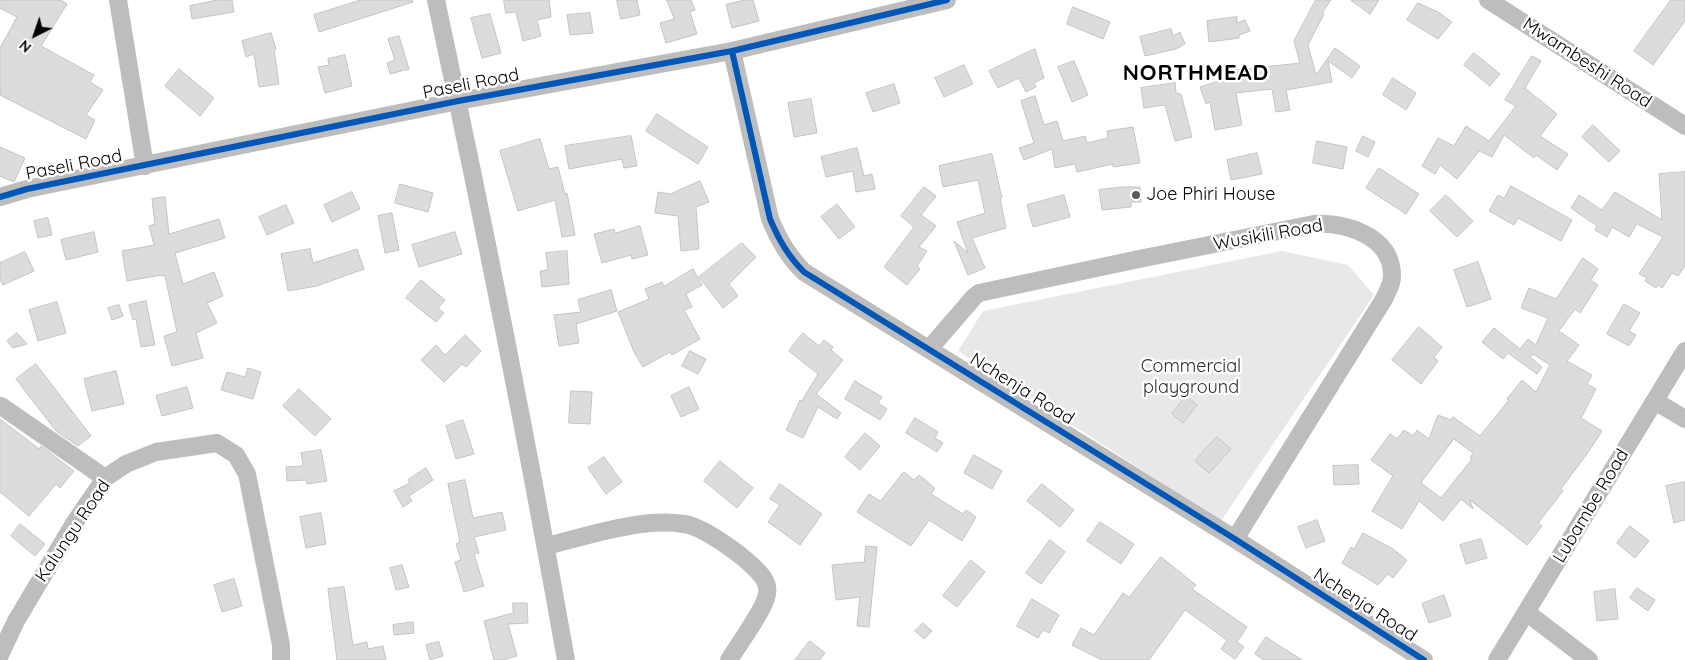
<!DOCTYPE html>
<html>
<head>
<meta charset="utf-8">
<style>
	body { margin:0 }
	#map { position:relative; width:1685px; height:660px; overflow:hidden; background:#fff; font-family:Quicksand,sans-serif }
	canvas { display:block }
	.north { position:absolute; left:10px; top:10px; width:50px; height:50px; -webkit-text-stroke:4px #fff; paint-order:stroke; rotate:221deg; font-size:14px; font-weight:700; line-height:20px; text-align:center; color:#000 }
	.north::after { content:''; display:block; margin:auto; width:18px; height:22px; background:#000; clip-path:polygon(50% 0,100% 100%,50% 72%,0 100%) }
</style>
</head>
<body>
<div id="map">
<canvas width="1685" height="660"></canvas>
<div class="north">N</div>
</div>
<script>
const c = document.querySelector('canvas').getContext('2d');
c.lineJoin = 'round';
function paint(path, color) { c.fillStyle = color; c.fill(path, 'evenodd'); }
function strokePath(path, color, width, dash) { c.strokeStyle = color; c.lineWidth = width; c.lineCap = dash ? 'butt' : 'round'; c.setLineDash(dash || []); c.stroke(path); }
function write(font, color, halo, rows, align = 'center') {
  c.font = font + ' Quicksand,sans-serif'; c.lineWidth = 5; c.setLineDash([]); c.textBaseline = 'middle'; c.strokeStyle = halo; c.fillStyle = color; for (const [text, x, y, turn = 0] of rows) {
    c.save(); c.translate(x, y); c.rotate((+turn || 0) * Math.PI / 180); c.textAlign = isNaN(turn) ? turn : align; if (halo) c.strokeText(text, 0, 0); c.fillText(text, 0, 0); c.restore();
  }
}
paint(new Path2D(`
	M1282,251L1348,265L1374,295L1221,521L958,351L983,311Z`), '#e8e8e8');
const building = new Path2D(`
	M0,0H61L67,4L41,46L94,75L90,82L103,90L86,115L95,120L86,139L0,95V48L17,17L0,8Z
	M217,0H232L234,12L192,19L190,6Z
	M361,0H412L413,2L319,32L314,15Z
	M504,0H549L551,17L537,20L541,36L523,41L516,12L506,13Z
	M617,0H637L640,15L621,19Z
	M667,0H691L695,10L690,12L697,34L666,43L660,23L674,19Z
	M745,0H753L759,21L732,28L726,5Z
	M1316,0H1331L1322,13L1324,14L1308,45L1316,75L1335,48L1360,66L1352,78L1328,61L1332,82L1286,90L1290,110L1276,112L1272,89L1236,93L1242,125L1215,130L1210,102L1206,104L1200,87L1228,78L1227,71L1300,63L1294,41Z
	M1351,0H1379L1370,14Z
	M1671,0H1685V21L1653,65L1634,51Z
	M1418,3L1438,12L1452,22L1438,39L1407,20Z
	M1073,7L1110,22L1103,39L1067,24Z
	M590,13L593,33L570,35L567,15Z
	M490,14L501,53L482,58L471,18Z
	M1237,17V23L1245,20L1250,31L1239,35V38L1209,42L1207,21Z
	M1171,29L1173,36L1180,32L1185,44L1176,49L1145,56L1140,37Z
	M271,33L276,49L274,50L279,84L259,87L254,54L246,57L242,41Z
	M399,36L409,69L390,74L387,63L395,60L388,39Z
	M1035,49L1044,78L1034,83L1036,87L1026,92L1019,78L998,88L989,71Z
	M1474,53L1500,74L1490,86L1464,65Z
	M345,55L352,86L325,93L318,67L329,65L328,59Z
	M1532,56L1541,61L1525,88L1557,114L1540,136L1568,154L1557,170L1536,155L1534,158L1504,135L1492,157L1479,151L1457,179L1440,165L1435,174L1422,166L1438,138L1454,146L1466,126L1489,141L1516,106L1505,100Z
	M1074,61L1088,95L1072,102L1058,67Z
	M964,65L973,84L944,97L935,78Z
	M179,69L214,98L200,116L165,86Z
	M1393,78L1416,93L1406,110L1383,95Z
	M1175,83L1176,93L1181,94L1192,137L1175,141L1165,105L1144,108L1141,88Z
	M894,84L900,103L873,112L866,93Z
	M1035,96L1044,125L1057,121L1063,141L1085,136L1087,143L1108,138L1107,131L1133,127L1140,163L1113,167V164L1077,172L1075,164L1055,168L1052,149L1024,160L1019,148L1034,143L1021,101Z
	M811,99L817,133L794,137L788,103Z
	M657,114L708,147L698,164L646,131Z
	M1593,125L1620,151L1609,162L1582,137Z
	M631,136L637,166L624,168L622,159L569,169L565,146Z
	M1363,136L1375,142L1368,157L1356,151Z
	M540,139L549,169L558,167L565,194L567,193L575,235L562,237L555,200L518,211L500,151Z
	M1317,141L1347,147L1343,169L1313,163Z
	M0,147L25,158L14,182L0,176Z
	M857,148L864,176L872,174L875,189L856,192L853,171L826,177L821,157Z
	M1257,153L1262,174L1231,180L1227,160Z
	M992,154L1002,198H1000L1006,228L972,238L985,268L968,275L954,241L968,253L957,222L985,213L978,180L943,187L939,166Z
	M1379,168L1419,194L1406,214L1366,188Z
	M1685,172V266L1678,276L1672,273L1662,288L1658,285L1656,288L1645,281L1647,278L1639,274L1663,237L1637,224L1629,237L1612,227L1607,237L1595,230L1597,226L1571,208L1579,195L1602,210L1615,192L1662,220L1659,174Z
	M700,181L709,202L696,207L699,249L681,251L678,216L655,213L658,192L670,194Z
	M400,184L433,193L428,212L395,203Z
	M1511,186L1572,220L1561,241L1518,218L1514,225L1489,211L1498,195L1504,198Z
	M924,187L936,196L921,215L936,226L919,247L927,251L917,266L920,269L907,285L884,267L914,227L901,216Z
	M1122,187H1140L1141,202H1131V207L1102,210L1099,190Z
	M352,192L360,209L332,222L324,205Z
	M1064,195L1070,217L1033,227L1027,205Z
	M1446,195L1473,221L1457,237L1430,211Z
	M165,197L169,234L219,219L225,238L175,253L183,284L214,272L223,296L207,303L217,323L196,333L203,358L172,366L164,336L177,332L165,276H162V275L127,281L122,251L154,245L149,226L155,224L152,199Z
	M837,204L855,227L839,239L821,217Z
	M286,205L294,223L267,235L259,217Z
	M392,213L399,250L385,253L378,216Z
	M48,218L52,235L38,238L34,221Z
	M640,226L648,255L632,259L631,255L602,263L594,234L614,229L615,233Z
	M94,232L98,252L66,260L61,240Z
	M455,232L462,254L419,267L412,245Z
	M742,243L756,257L729,284L738,296L723,308L699,277Z
	M310,249L313,263L357,249L364,269L317,286L288,291L281,254Z
	M567,251L569,284L542,287L540,271L548,270L546,253Z
	M25,252L34,271L3,285L0,279V263Z
	M1583,258L1598,269L1591,280L1598,285L1580,313L1575,309L1559,331L1579,345L1567,361L1592,375L1587,384L1596,389L1581,418L1602,431L1589,451L1561,489L1563,491L1538,523L1542,526L1527,545L1470,500L1473,509L1461,499L1443,521L1419,501L1402,529L1372,511L1393,476L1371,460L1390,434L1397,439L1404,430L1413,436L1417,430L1429,439L1438,415L1451,420L1453,417L1480,436L1509,400L1507,399L1522,380L1536,392L1550,365L1533,354L1530,357L1542,367L1537,374L1508,353L1503,359L1482,342L1494,328L1520,349L1528,339L1536,345L1548,318L1521,308L1529,288L1556,299ZM1454,439L1473,453L1470,458L1472,459L1441,498L1421,483Z
	M1478,262L1491,299L1467,307L1454,270Z
	M693,269L702,285L686,294L692,307L684,310L700,339L672,355L670,352L643,367L634,352L618,312L649,299L645,289L662,282L664,286Z
	M421,280L445,300L438,308L444,313L436,322L406,298Z
	M611,290L617,311L576,324L579,343L559,346L554,315L581,312L578,300Z
	M146,301L155,345L141,347L136,319L133,320L129,305Z
	M57,302L66,333L38,341L29,310Z
	M1624,304L1640,313L1629,331L1636,335L1629,346L1607,334Z
	M119,305L123,316L112,320L108,308Z
	M1419,327L1442,347L1434,357L1438,361L1421,384L1392,360Z
	M17,333L27,344L13,348L7,341Z
	M803,333L819,346L824,340L833,347L831,350L843,360L816,394L841,413L837,419L818,407L803,438L786,430L800,400L802,401L818,374L789,351Z
	M465,335L481,351L466,367L462,364L444,382L421,360L436,345L445,355Z
	M690,351L706,359L698,374L682,366Z
	M36,364L91,436L78,446L56,431L16,379Z
	M248,368L261,372L253,399L221,390L227,372L245,377Z
	M116,371L124,404L92,411L84,379Z
	M855,381L882,397L878,403L887,409L880,420L845,399Z
	M187,387L193,408L162,416L156,396Z
	M689,387L699,409L681,417L671,396Z
	M299,389L331,419L315,436L283,406Z
	M571,391L592,392L590,424L569,423Z
	M1186,396L1197,405L1183,423L1172,414Z
	M915,418L938,432L935,438L943,443L937,452L906,433Z
	M0,419L39,449L41,446L74,471L60,488L56,484L29,516L0,492Z
	M463,420L474,454L456,459L446,426Z
	M865,433L880,446L860,470L845,457Z
	M1217,437L1231,449L1209,473L1195,461Z
	M321,450L327,481L307,484L306,480L287,481L286,467L303,466L301,453Z
	M974,455L1002,471L992,489L964,473Z
	M604,457L622,482L606,494L588,468Z
	M720,461L753,488L737,508L704,481Z
	M1358,465L1359,484L1334,485L1333,466Z
	M426,468L433,480L409,496L412,501L403,507L394,491L410,483L408,480Z
	M904,472L914,480L919,475L935,488L931,494L963,514L966,510L976,517L962,541L929,520L911,546L857,512L869,494L880,501Z
	M465,480L473,518L502,512L506,530L474,537L479,553L474,554L484,586L464,592L455,562L461,560L456,544L460,542L448,484Z
	M1685,482V520L1674,523L1666,486Z
	M780,484L822,514L800,545L768,522L780,505L770,499Z
	M1042,484L1074,510L1060,527L1027,501Z
	M321,513L326,544L306,548L300,517Z
	M1317,520L1325,541L1306,548L1298,527Z
	M1100,522L1134,544L1121,564L1087,541Z
	M20,524L45,544L35,556L11,536Z
	M1630,526L1649,541L1635,558L1617,543Z
	M1363,533L1393,549L1407,560L1393,578L1388,574L1378,585L1342,563L1351,547L1354,549Z
	M1481,539L1487,558L1466,564L1460,545Z
	M1050,540L1065,552L1041,584L1026,573Z
	M866,546L877,547L869,627L857,626L860,597L836,600L832,565L864,562Z
	M1161,557L1196,585L1192,589L1247,627L1237,642L1244,647L1235,659L1221,649L1227,640L1185,610L1149,660H1102L1072,645L1081,628L1094,635L1123,593L1129,597Z
	M971,560L985,572L957,607L943,596Z
	M402,565L409,587L396,590L390,568Z
	M234,579L242,606L222,612L214,585Z
	M344,587L353,645L367,642L368,649L383,646L386,660H337L328,589Z
	M1637,588L1655,600L1648,611L1630,598Z
	M1615,589L1618,619L1597,621L1594,592Z
	M1444,595L1451,616L1429,623L1422,604Z
	M1032,599L1059,615L1049,633L1043,630L1038,638L1017,626Z
	M513,603H527L528,623L508,624L517,656L503,660H494L484,621L513,613Z
	M413,622L414,633L394,635L393,625Z
	M923,623L932,631L924,639L915,631Z
	M1266,637L1302,660H1264L1255,654Z
	M810,641L825,653L820,660H795Z
	M439,642L443,656L430,660L426,645Z`);
paint(building, '#dcdcdc');
strokePath(building, '#c4c4c4', 1);
strokePath(new Path2D(`
	M118,0L145,166
	M436,0C483,219 527,439 566,660
	M1488,0L1685,126
	M732,51L770,219C779,240 788,256 804,272L1235,539L1424,660
	M0,197L27,189L458,101L732,51L947,0
	M929,349L974,297L979,293L1139,259L1314,224C1344,222 1390,235 1392,273C1393,282 1388,291 1384,299L1235,539
	M1655,401L1685,419
	M1,406L105,478
	M546,546C588,536 642,517 684,524C701,526 733,549 746,560C756,569 770,580 767,594C765,609 738,645 729,660
	M1526,612L1589,660
	M0,655L16,621L73,525L105,478L126,464L156,452L217,443L236,455L247,474L281,645V660
	M1497,660L1685,351`), '#bdbdbd', 18);
strokePath(new Path2D(`
	M732,51L770,219C779,240 788,256 804,272L1235,539L1424,660
	M0,197L27,189L458,101L732,51L947,0`), '#0057b8', 6);
for (const [x, y, r, color] of [
	[1136,195,5,"#595959"]
]) { const dot = new Path2D(); dot.arc(x, y, r, 0, 2 * Math.PI); c.fillStyle = color; c.fill(dot); strokePath(dot, '#fff', 2); }
write('18px', '#000', '#fff', [
	["Mwambeshi Road",1587,63,33],
	["Paseli Road",471,84,-11],
	["Paseli Road",74,165,-11],
	["Wusikili Road",1268,235,-10],
	["Nchenja Road",1022,389,32],
	["Lubambe Road",1591,506,-59],
	["Kalungu Road",73,531,-56],
	["Nchenja Road",1365,605,33]
]);
write('18px', '#000', '#fff', [
	["Joe Phiri House",1146,195]
], 'left');
write('18px', '#2d2d2d', '#fff', [
	["Commercial",1191,367],
	["playground",1191,388]
]);
c.letterSpacing = '1px';
write('bold 22px', '#000', '#fff', [
	["NORTHMEAD",1196,73]
]);
c.letterSpacing = '0px';
</script>
</body>
</html>
